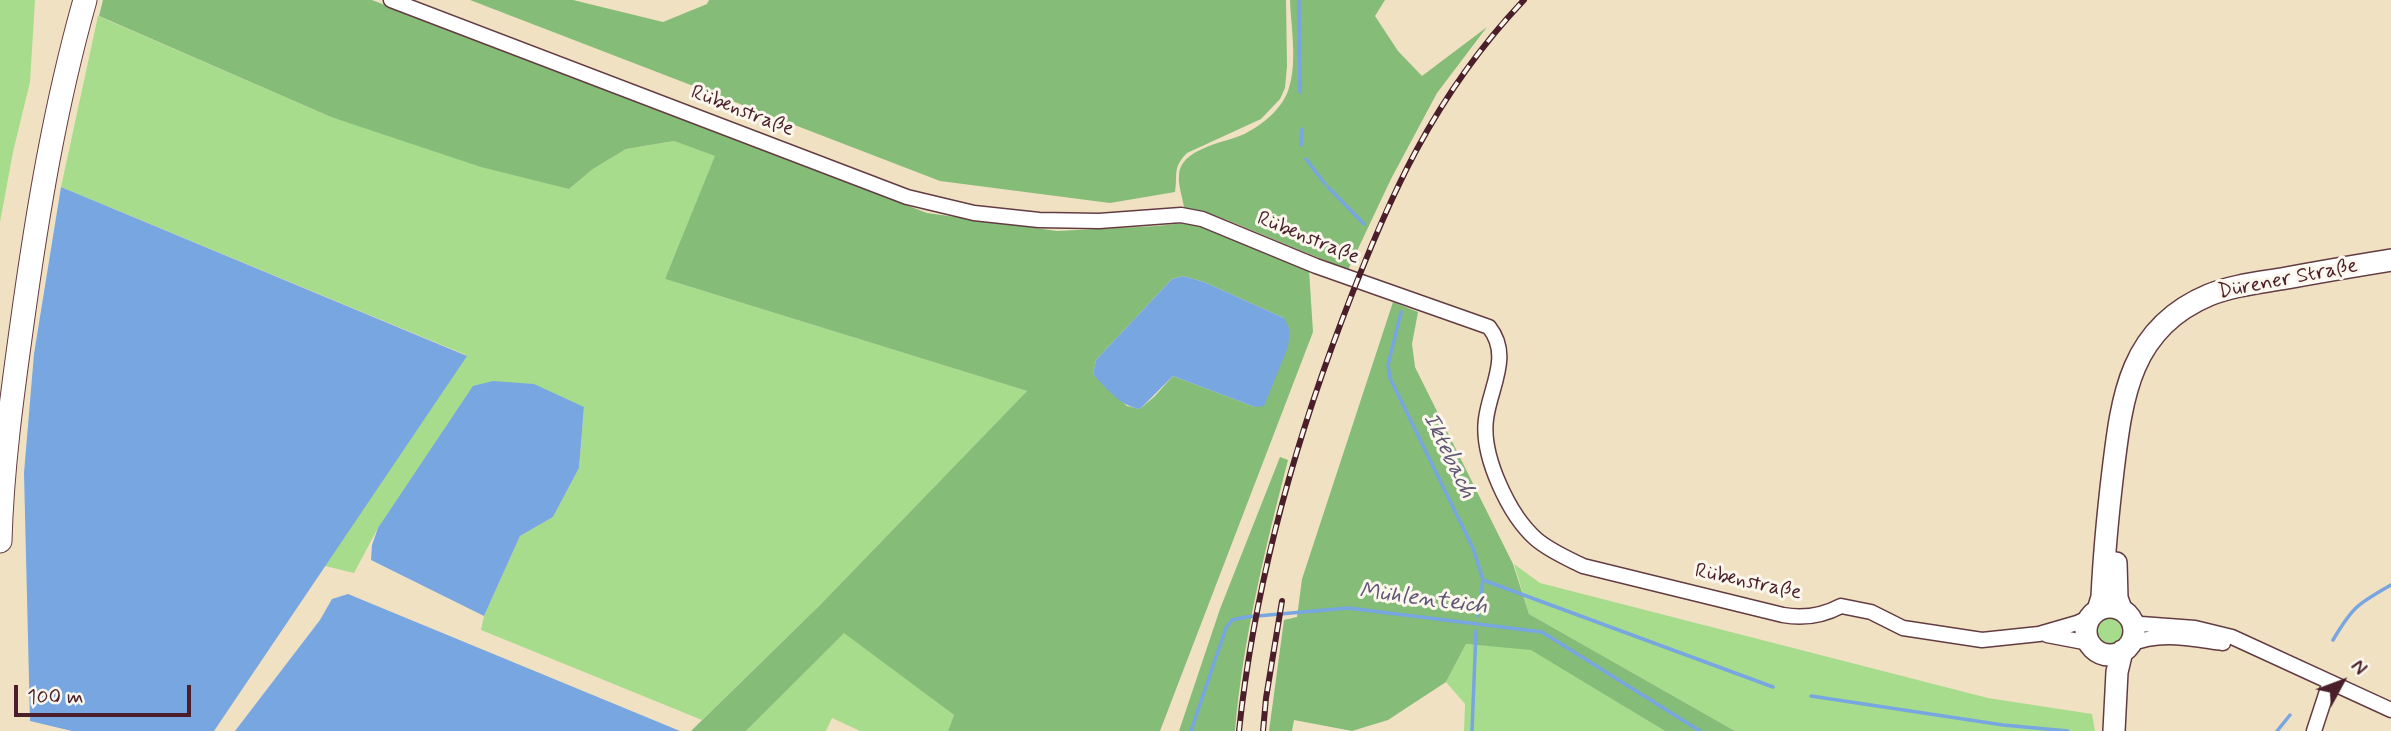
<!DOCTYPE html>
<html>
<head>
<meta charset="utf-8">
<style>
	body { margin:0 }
	#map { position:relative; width:2391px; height:731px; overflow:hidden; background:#f1e1c3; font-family:Mynerve,sans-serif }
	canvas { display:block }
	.north { position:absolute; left:2307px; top:647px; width:70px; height:70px; -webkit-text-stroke:5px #fbf7ec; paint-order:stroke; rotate:49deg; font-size:19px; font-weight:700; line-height:28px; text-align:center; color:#4a1f2b }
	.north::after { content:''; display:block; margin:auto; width:24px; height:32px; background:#4a1f2b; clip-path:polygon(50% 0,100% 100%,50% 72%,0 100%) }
	.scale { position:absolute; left:14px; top:685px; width:177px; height:32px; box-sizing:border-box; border:4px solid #4a1f2b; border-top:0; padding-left:9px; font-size:21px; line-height:24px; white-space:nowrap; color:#4a1f2b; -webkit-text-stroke:5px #fbf7ec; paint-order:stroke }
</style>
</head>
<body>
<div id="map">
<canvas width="2391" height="731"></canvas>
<div class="north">N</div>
<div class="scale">100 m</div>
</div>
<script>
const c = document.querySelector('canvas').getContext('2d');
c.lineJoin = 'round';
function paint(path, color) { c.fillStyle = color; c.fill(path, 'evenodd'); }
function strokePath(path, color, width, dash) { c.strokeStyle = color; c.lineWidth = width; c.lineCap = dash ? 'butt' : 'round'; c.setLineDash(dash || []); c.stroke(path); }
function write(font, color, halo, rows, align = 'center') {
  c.font = font + ' Mynerve,sans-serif'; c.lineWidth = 6; c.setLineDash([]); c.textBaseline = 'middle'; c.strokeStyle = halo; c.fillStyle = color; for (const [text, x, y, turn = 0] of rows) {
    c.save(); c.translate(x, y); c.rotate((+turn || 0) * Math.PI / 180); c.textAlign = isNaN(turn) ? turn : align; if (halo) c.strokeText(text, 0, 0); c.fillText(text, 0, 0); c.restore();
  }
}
paint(new Path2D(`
	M0,0H35L30,82L13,152L0,222Z
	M98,16L331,117L569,189L593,169L626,149L674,141L716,156L665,279L1027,391L820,605L702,720L481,630L484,616L520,536L553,517L579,468L584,407L378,528L354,573L325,566L466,355L61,187Z
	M1514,564L1540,583L1988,698L2092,714L2095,731H1735L1529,614Z
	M2093 631a17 17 0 1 1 34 0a17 17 0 1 1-34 0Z
	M844,632L954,715L948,731H860L832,718L826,731H746Z
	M1466,644L1531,649L1665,731H1464L1465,704L1446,682Z`), '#a7dc8d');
paint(new Path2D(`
	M103,0H372L927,213L1057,231L1157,226L1193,222L1309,270L1313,332L1160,731H948L954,715L844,633L746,731H691L820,605L1027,391L665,279L715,156L674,141L626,149L593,169L569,189L481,167L331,117L99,16ZM1183,276L1204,282L1284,318L1255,407L1173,376L1155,396L1140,409L1127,406L1093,374L1096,360L1172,279Z
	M470,0H573L663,22L707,4L709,0H1286L1287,66L1285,88L1280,99L1261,119L1187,153C1172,168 1178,174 1175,192L1110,203L940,181Z
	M1290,0H1385L1375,16L1398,51L1422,76L1487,27L1437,93L1391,179L1348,270L1227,220L1184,208C1183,198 1178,186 1179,176C1179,149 1223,143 1242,135C1260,127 1281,110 1288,91C1298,64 1291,28 1290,0Z
	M1393,302L1418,312L1412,344L1415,367L1513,564L1529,614L1735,731H1665L1531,650L1466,644L1446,682L1388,720L1352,731L1294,720L1292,731H1269L1284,620L1297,617L1302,579Z
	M1280,457L1288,460C1265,549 1243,639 1235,731H1179L1220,609Z`), '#85bc78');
paint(new Path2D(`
	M61,187L467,356L214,731H72L30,721L24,473L34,354Z
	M1183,276L1204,282L1284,318L1290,330L1288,347L1264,406L1255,407L1173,376L1140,409C1120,406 1106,388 1093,374L1096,360L1172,279Z
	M493,381L534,384L584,407L579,468L553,517L520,536L484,616L371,560L372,545L378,528L473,386Z
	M348,594L680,731H235L320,620L332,599Z`), '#77a6e1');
strokePath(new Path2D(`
	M1299,0L1300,92
	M1301,145L1302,129
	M1306,159L1325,184
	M1328,187L1364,224
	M1401,312L1388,365L1390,378L1473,548L1483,580L1478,616
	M1483,580L1773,687
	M2333,640C2353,606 2358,604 2391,585
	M1811,696L2003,725L2068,731
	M1191,731L1226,628L1232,620L1246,617L1348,608L1542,632L1700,731
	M1472,731L1476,631
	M2277,731L2290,715`), '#77a6e1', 3.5);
const minor = new Path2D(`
	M391,0L907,197L974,213L1039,220L1099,221L1181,215L1202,219L1316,266L1489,327C1512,356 1490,387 1486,419C1481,456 1509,515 1536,539C1550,551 1567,558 1583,566L1783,615C1804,619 1822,616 1841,606L1871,612L1903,628L1982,640L2039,634L2077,623L2090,617
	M2131,620L2141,624L2195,628L2232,637L2391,710
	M2047,635L2089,643
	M2129,645C2159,631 2192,639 2223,643
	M2314,731L2330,682`);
const secondary = new Path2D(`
	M2116,563L2117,598L2121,609
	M2086 631a24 24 0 1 1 48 0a24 24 0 1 1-48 0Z
	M2098,610L2102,597C2104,555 2108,513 2113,471C2122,396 2130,328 2209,295C2231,286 2257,283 2281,279C2318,272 2354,266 2391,260
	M2114,731L2117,672L2122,651`);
const primary = new Path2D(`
	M0,541C2,468 12,396 22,324C37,215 55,106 85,0`);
strokePath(minor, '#633c42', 17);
strokePath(secondary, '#633c42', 24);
strokePath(primary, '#633c42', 25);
strokePath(minor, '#fff', 14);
strokePath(secondary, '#fff', 21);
strokePath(primary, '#fff', 23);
const rail = new Path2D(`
	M1239,731C1254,589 1291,454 1342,320C1388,199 1433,96 1524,0
	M1263,731L1266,698L1282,601`);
strokePath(rail, '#4a1f2b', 6);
strokePath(rail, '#fbf7ec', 3.5, [10]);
write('21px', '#4a1f2b', '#fbf7ec', [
	["Rübenstraße",742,112,21],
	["Rübenstraße",1308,239,22],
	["Dürener Straße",2288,280,-11],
	["Rübenstraße",1748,583,12]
]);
write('italic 23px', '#5c5574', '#fbf7ec', [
	["Iktebach",1448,456,64],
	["Mühlenteich",1423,600,7]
]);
</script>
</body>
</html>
